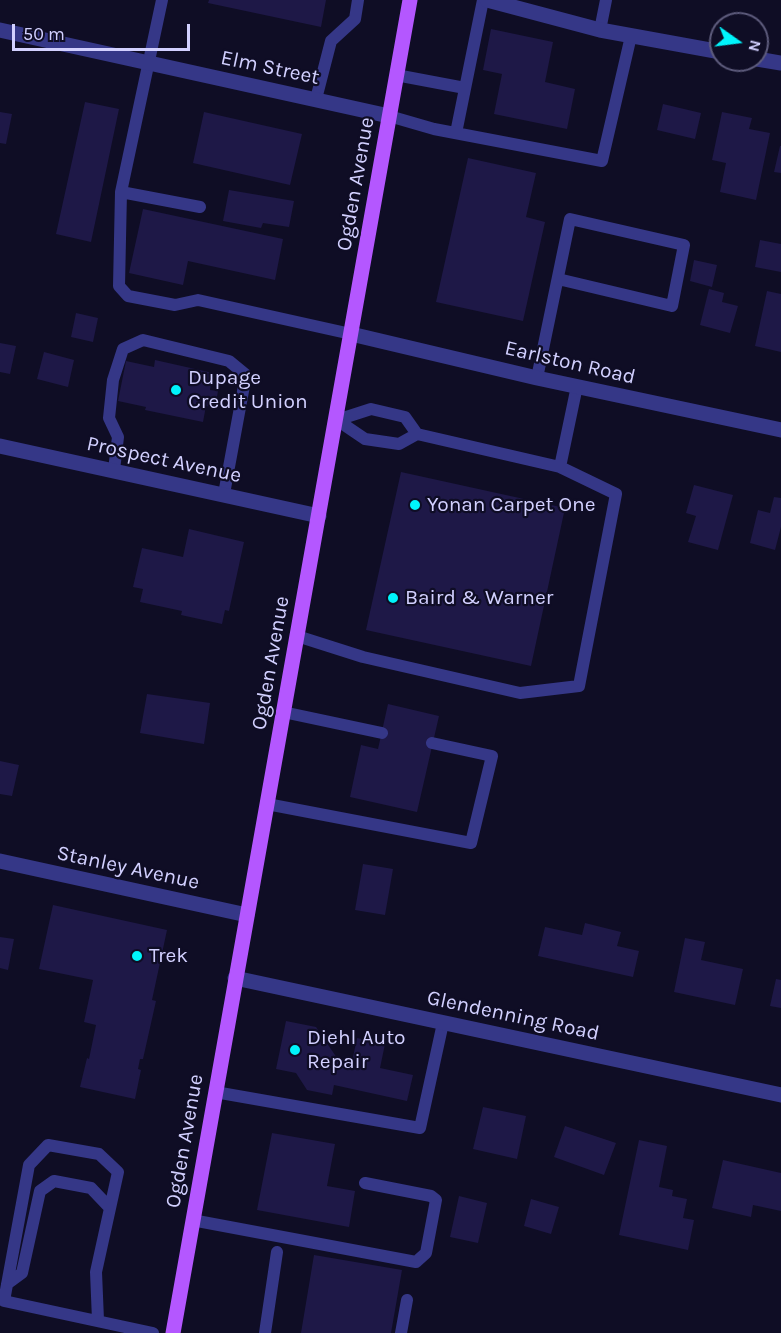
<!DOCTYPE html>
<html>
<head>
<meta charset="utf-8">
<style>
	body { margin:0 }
	#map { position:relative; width:781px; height:1333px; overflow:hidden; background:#0f0d25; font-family:Karla,sans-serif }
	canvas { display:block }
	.north { position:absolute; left:709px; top:12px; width:60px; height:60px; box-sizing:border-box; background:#0f0d25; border:2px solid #5d5b7c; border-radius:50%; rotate:104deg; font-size:16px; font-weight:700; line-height:24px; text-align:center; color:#d2d0ff }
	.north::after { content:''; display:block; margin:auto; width:21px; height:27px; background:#00f4fb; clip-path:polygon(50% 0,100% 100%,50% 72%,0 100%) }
	.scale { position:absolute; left:12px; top:24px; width:178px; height:27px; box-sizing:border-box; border:3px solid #d2d0ff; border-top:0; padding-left:8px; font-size:18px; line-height:21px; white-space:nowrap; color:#d2d0ff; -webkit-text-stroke:4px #0f0d25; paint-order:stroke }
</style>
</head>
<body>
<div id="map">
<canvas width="781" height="1333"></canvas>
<div class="north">N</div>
<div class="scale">50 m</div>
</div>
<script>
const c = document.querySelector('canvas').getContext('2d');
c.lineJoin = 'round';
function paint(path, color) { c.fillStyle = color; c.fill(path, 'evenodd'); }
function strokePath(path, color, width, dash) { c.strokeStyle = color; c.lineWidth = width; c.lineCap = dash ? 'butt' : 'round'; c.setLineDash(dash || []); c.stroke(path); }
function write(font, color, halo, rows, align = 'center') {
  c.font = font + ' Karla,sans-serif'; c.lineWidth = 4.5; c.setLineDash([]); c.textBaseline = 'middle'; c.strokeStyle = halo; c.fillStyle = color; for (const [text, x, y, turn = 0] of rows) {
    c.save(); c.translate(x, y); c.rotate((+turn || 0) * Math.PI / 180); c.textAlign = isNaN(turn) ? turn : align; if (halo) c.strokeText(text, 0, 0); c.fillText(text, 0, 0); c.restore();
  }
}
paint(new Path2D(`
	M209,0H326L321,27L208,3Z
	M491,29L553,42L545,82L575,89L567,129L494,114L502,74L483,70Z
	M85,102L119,109L91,242L56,234Z
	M663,104L701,113L695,139L657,130Z
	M0,112L12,114L6,144L0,143Z
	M204,112L302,134L290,185L193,163Z
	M722,112L752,118L749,129L770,133L756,200L720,192L726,163L712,160Z
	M780,146H781V173L774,172Z
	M468,158L536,173L526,217L545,222L523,321L436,302Z
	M229,190L294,201L289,227L263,223L261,228L223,221Z
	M143,209L283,239L275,280L188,261L183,285L129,273Z
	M760,240L781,244V272L755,267Z
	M694,260L717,265L712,287L690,281Z
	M709,289L724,293L722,302L738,306L730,333L700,325Z
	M767,291L781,294V352L755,346Z
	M76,313L98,318L93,342L71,337Z
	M0,343L16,346L10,374L0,372Z
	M44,352L74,360L68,387L37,379Z
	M155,360L213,373L210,390L218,391L215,408L206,406L203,422L145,410L146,407L118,401L126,361L154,367Z
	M401,472L565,508L531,666L366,630Z
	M694,485L733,495L718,550L688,542L696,516L686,513Z
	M774,497L781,498V527L775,550L750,543L758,510L770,513Z
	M189,529L244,542L229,611L225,610L222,624L181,615L182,611L140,602L143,589L133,587L142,548L183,557Z
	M147,694L210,703L204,744L140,733Z
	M388,704L439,716L417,812L350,797L361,745L378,749Z
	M0,761L19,765L12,796L0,794Z
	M363,864L393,869L385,915L355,910Z
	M53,905L167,930L152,1000L156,1001L143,1059H140L138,1069L141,1070L135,1099L80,1087L87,1058L89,1059L96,1025L84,1022L93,980L39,969Z
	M585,923L621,932L617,946L639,951L633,977L538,956L545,927L582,935Z
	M0,937L14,939L8,970L0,968Z
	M685,938L705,942L701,960L743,969L735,1005L674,992Z
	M776,979L781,980V1008L770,1006Z
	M286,1021L316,1027L337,1058L352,1062L357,1038L385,1044L380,1068L413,1075L407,1101L334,1085L332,1095L307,1090L296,1073L276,1069Z
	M483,1107L526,1116L517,1159L473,1149Z
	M565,1126L616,1143L604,1175L554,1157Z
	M272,1133L335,1144L327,1186L355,1191L349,1227L257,1210Z
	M639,1140L667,1146L659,1187L673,1190L672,1196L687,1199L683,1218L694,1220L688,1250L619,1235Z
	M723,1160L781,1173V1211L753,1205L751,1217L712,1208Z
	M459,1196L487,1203L478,1243L450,1237Z
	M531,1199L559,1207L551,1234L524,1226Z
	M314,1255L402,1270L391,1333H301Z`), '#1e1847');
strokePath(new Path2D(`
	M162,0L121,192L200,207
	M600,30L606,0
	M396,75L465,88
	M316,99L331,41L355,19L358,0
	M389,116L434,129L602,161L631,36
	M456,133L483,0
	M121,192L119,286L128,296L175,305L198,300L351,334
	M537,378L570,219L684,245L672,306L558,279
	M337,420L371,409L405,417L417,434L560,467L577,386
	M337,420L365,439L399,444L417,434
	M114,470L118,437L109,418L113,380L123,349L143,340L229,361L246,375L224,494
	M297,636L363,657L520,693L579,686L616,494L560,467
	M283,712L382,733
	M267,804L471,843L492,756L432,743
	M215,1092L420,1128L443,1023
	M192,1220L416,1262L426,1253L436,1200L431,1196L365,1183
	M7,1284L22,1273L40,1191L54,1181L91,1188L110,1208
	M98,1320L96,1272L118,1172L99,1154L48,1145L29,1165L4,1301L153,1333
	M265,1333L277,1252
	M401,1333L407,1300`), '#353787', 12);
strokePath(new Path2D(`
	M487,0L600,30L721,52
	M0,30L389,116
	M757,59L781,63
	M351,334L537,378L781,430
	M0,446L319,516
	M0,861L247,915
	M235,978L781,1095`), '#353787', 15);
strokePath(new Path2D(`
	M173,1333L410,0`), '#b457ff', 15);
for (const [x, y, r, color] of [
	[176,390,6,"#00f4fb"],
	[415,505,6,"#00f4fb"],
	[393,598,6,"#00f4fb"],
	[137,956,6,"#00f4fb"],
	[295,1050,6,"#00f4fb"]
]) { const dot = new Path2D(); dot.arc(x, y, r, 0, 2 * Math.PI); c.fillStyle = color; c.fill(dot); strokePath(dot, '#0f0d25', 2); }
write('21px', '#d2d0ff', '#0f0d25', [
	["Elm Street",270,68,12],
	["Ogden Avenue",356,184,-80],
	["Earlston Road",570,363,13],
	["Prospect Avenue",164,460,12],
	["Ogden Avenue",271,663,-80],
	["Stanley Avenue",128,868,12],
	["Glendenning Road",513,1016,12],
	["Ogden Avenue",185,1141,-80]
]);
write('21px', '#d2d0ff', '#0f0d25', [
	["Dupage",188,378],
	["Credit Union",188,402],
	["Yonan Carpet One",427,505],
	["Baird & Warner",405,598],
	["Trek",149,956],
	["Diehl Auto",307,1038],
	["Repair",307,1062]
], 'left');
</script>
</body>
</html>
